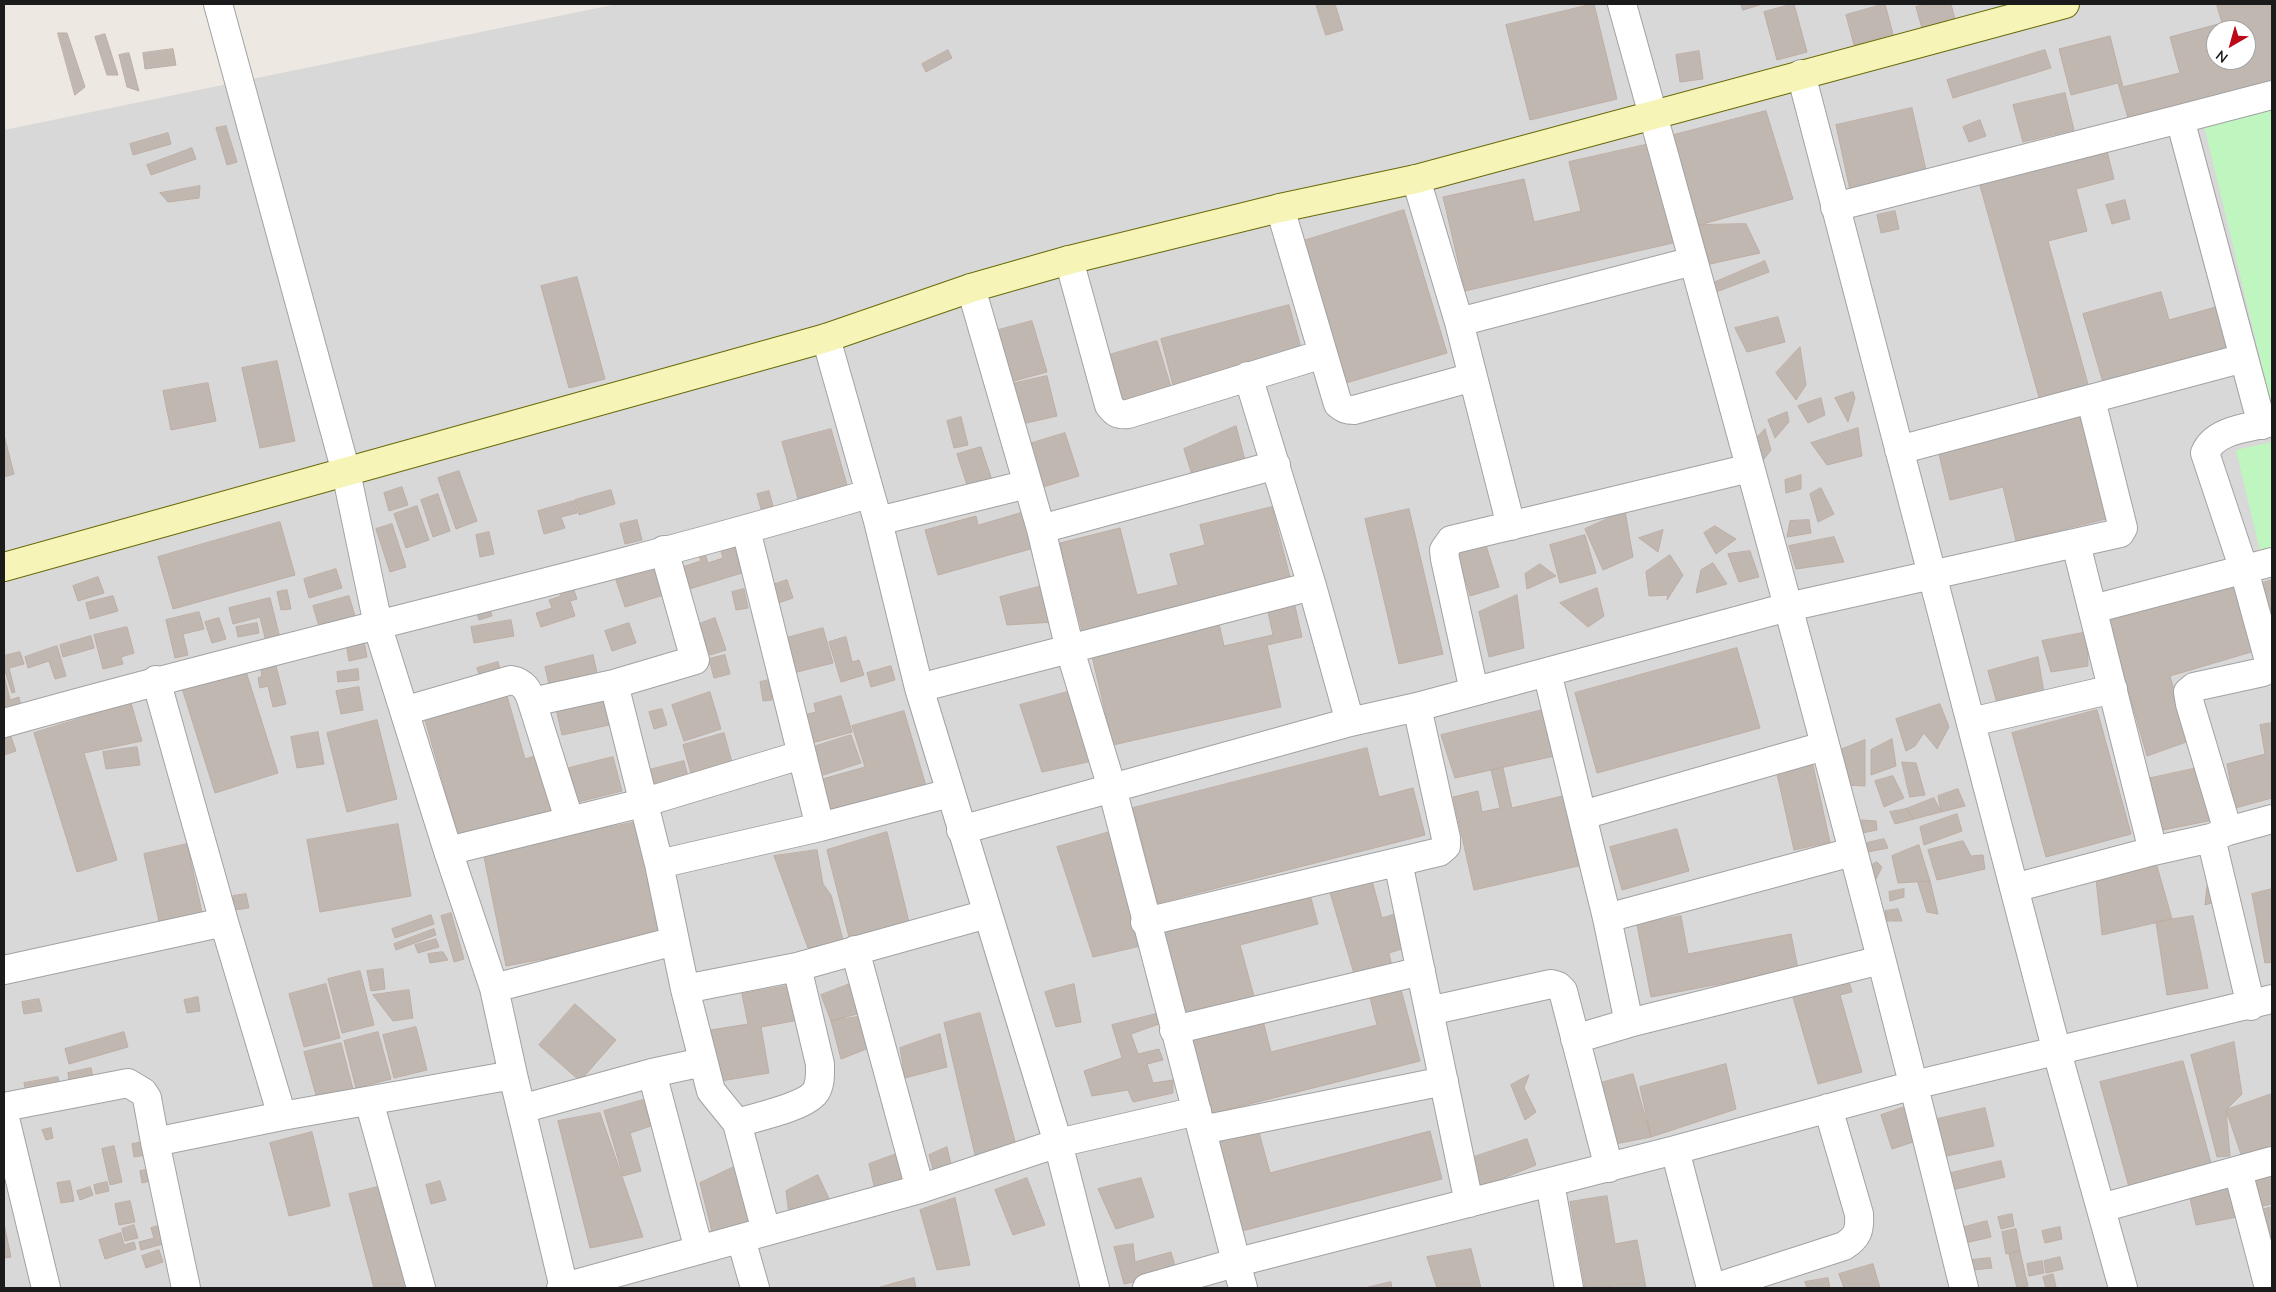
<!DOCTYPE html>
<html>
<head>
<meta charset="utf-8">
<style>
	body { margin:0 }
	#map { position:relative; width:2276px; height:1292px; overflow:hidden; background:#ede8e1; font-family:"Nunito Sans",sans-serif }
	canvas { display:block }
	.frame { position:absolute; inset:0; border:5px solid #1b1b1b; pointer-events:none }
	.north { position:absolute; left:2206px; top:20px; width:50px; height:50px; box-sizing:border-box; background:#fff; border:1px solid #a4a4a4; border-radius:50%; rotate:218deg; font-size:14px; font-weight:700; line-height:20px; text-align:center; color:#1b1b1b }
	.north::after { content:''; display:block; margin:auto; width:18px; height:22px; background:#bd0917; clip-path:polygon(50% 0,100% 100%,50% 72%,0 100%) }
</style>
</head>
<body>
<div id="map">
<canvas width="2276" height="1292"></canvas>
<div class="frame"></div>
<div class="north">N</div>
</div>
<script>
const c = document.querySelector('canvas').getContext('2d');
c.lineJoin = 'round';
function paint(path, color) { c.fillStyle = color; c.fill(path, 'evenodd'); }
function strokePath(path, color, width, dash) { c.strokeStyle = color; c.lineWidth = width; c.lineCap = dash ? 'butt' : 'round'; c.setLineDash(dash || []); c.stroke(path); }
paint(new Path2D(`
	M617,4H2272V1288H4V130ZM2216,30H2246V60H2216Z`), '#d9d8d8');
paint(new Path2D(`
	M2272,104V408L2203,121Z
	M2272,442V548L2260,551L2236,450Z`), '#bff6bf');
const building = new Path2D(`
	M1316,4H1335L1343,30L1326,35Z
	M1594,4L1617,99L1530,120L1506,25Z
	M1741,4H1763L1743,10Z
	M1794,4L1807,52L1777,60L1764,12Z
	M1885,4L1893,34L1854,45L1846,15Z
	M1927,4H1951L1955,19L1922,28L1916,7Z
	M2226,4H2272V81L2128,118L2118,83L2071,95L2059,49L2110,36L2123,87L2180,73L2170,37L2222,23L2217,6ZM2216,30H2246V60H2216Z
	M58,33H67L85,87L75,95Z
	M105,34L118,75H107L95,37Z
	M173,49L176,65L145,69L143,53Z
	M948,50L952,58L926,72L922,64Z
	M2045,50L2051,68L1953,98L1947,80Z
	M1699,51L1703,79L1680,82L1676,55Z
	M129,53L139,91L127,87L119,55Z
	M2065,93L2074,130L2023,142L2013,105Z
	M1912,108L1928,179L1851,195L1836,125Z
	M1766,111L1793,199L1699,225L1670,136Z
	M1980,120L1986,136L1969,142L1963,127Z
	M226,126L237,162L227,165L216,128Z
	M168,133L171,144L133,155L130,144Z
	M1654,143L1677,242L1465,291L1443,197L1524,179L1534,222L1581,211L1569,162Z
	M2106,147L2114,179L2076,189L2087,231L2048,241L2089,388L2040,401L1979,182Z
	M192,148L196,159L151,175L147,165Z
	M200,186L199,198L168,202L160,193Z
	M2125,200L2130,219L2112,224L2106,205Z
	M1404,210L1447,353L1346,383L1303,241Z
	M1895,211L1899,229L1881,233L1877,215Z
	M1746,224L1760,253L1710,264L1699,225Z
	M1765,261L1769,272L1716,292L1713,283Z
	M577,277L605,379L569,388L541,286Z
	M2161,292L2169,320L2216,307L2221,324L2236,350L2104,386L2083,314Z
	M1289,305L1302,351L1173,385L1161,339Z
	M1778,317L1785,342L1747,352L1735,328Z
	M1032,321L1047,372L1010,382L995,331Z
	M1157,341L1171,387L1122,401L1109,355Z
	M1800,347L1806,385L1796,400L1776,373Z
	M277,361L295,441L260,448L242,368Z
	M1047,376L1057,416L1022,424L1011,384Z
	M208,383L216,421L171,430L163,391Z
	M1853,392L1855,398L1848,422L1835,398Z
	M1821,398L1825,415L1808,423L1798,406Z
	M1787,412L1789,422L1775,438L1768,420Z
	M2085,415L2110,518L2016,541L2003,487L1950,500L1938,450Z
	M961,417L968,445L954,448L947,421Z
	M1236,426L1246,464L1193,478L1184,449Z
	M1858,428L1862,456L1827,465L1811,443Z
	M831,429L847,485L798,499L782,442Z
	M1765,429L1771,450L1761,463L1752,443Z
	M1065,433L1079,476L1043,487L1029,444Z
	M4,435L14,474L4,477Z
	M981,447L992,480L968,488L957,454Z
	M459,471L477,521L456,529L438,478Z
	M1801,475V489L1786,493L1785,480Z
	M402,487L408,505L389,511L384,493Z
	M1821,488L1834,514L1818,522L1810,494Z
	M611,490L615,504L579,515L575,500Z
	M769,491L773,506L761,509L757,494Z
	M438,494L450,531L433,537L421,500Z
	M574,501L577,513L561,517L565,528L544,534L538,511Z
	M417,506L429,540L406,548L394,514Z
	M1272,507L1290,577L1082,631L1060,543L1120,528L1137,595L1178,585L1170,554L1205,545L1200,525Z
	M1409,509L1443,654L1399,664L1365,519Z
	M1031,510L1041,546L938,575L925,530L976,516L978,525Z
	M1625,511L1633,557L1603,570L1585,529Z
	M637,520L642,540L625,544L620,524Z
	M1809,520L1811,533L1787,537L1790,521Z
	M280,522L295,575L173,609L158,557Z
	M392,524L406,567L390,572L376,529Z
	M1715,526L1736,539L1716,554L1704,533Z
	M1663,530L1658,552L1639,538Z
	M489,532L494,554L480,557L476,535Z
	M1585,535L1596,573L1560,583L1550,545Z
	M1834,537L1844,562L1796,569L1789,546Z
	M732,540L742,573L686,590L679,568L701,561L697,549L703,547L708,563L723,558L719,544Z
	M1485,542L1499,587L1470,596L1457,551Z
	M1750,551L1759,577L1739,582L1728,554Z
	M1670,555L1683,575L1667,600L1668,595L1649,596L1646,572Z
	M656,558L667,594L625,607L613,571Z
	M1713,563L1727,584L1696,593L1701,570Z
	M1540,564L1556,576L1527,589L1525,574Z
	M336,569L342,588L309,598L304,579Z
	M98,577L104,593L78,601L73,586Z
	M570,579L577,599L570,601L575,616L541,627L536,613L552,608L549,600L561,596L557,583Z
	M787,580L793,598L775,604L769,586Z
	M2232,580L2258,650L2170,676L2189,741L2147,756L2106,613Z
	M2272,580V631L2259,584Z
	M1046,585L1054,622L1007,625L1000,597Z
	M1597,588L1604,616L1588,627L1560,603Z
	M744,589L748,608L736,610L732,592Z
	M287,590L291,609L281,610L277,592Z
	M1517,595L1524,648L1489,657L1479,612Z
	M113,596L118,611L90,619L86,603Z
	M349,596L357,623L321,633L313,606Z
	M270,598L280,638L266,642L260,617L233,624L229,608Z
	M1295,606L1302,637L1267,645L1281,707L1113,745L1090,648L1218,619L1224,646L1273,635L1268,612Z
	M490,609L492,616L479,620L477,613Z
	M199,612L204,629L183,634L188,655L175,658L166,620Z
	M219,618L226,639L212,643L205,622Z
	M715,618L726,650L710,655L699,624Z
	M511,620L514,636L474,643L471,627Z
	M257,623L259,633L238,637L236,627Z
	M629,623L636,643L612,651L605,631Z
	M127,627L134,653L121,657L123,664L103,669L94,635Z
	M823,628L833,663L793,673L783,639Z
	M2087,632L2088,666L2051,672L2042,641Z
	M91,636L94,648L63,657L60,645Z
	M846,637L852,662L859,660L864,675L841,682L829,642Z
	M364,641L367,657L349,661L346,644Z
	M57,646L66,676L55,679L49,661L28,668L25,657Z
	M1737,648L1760,728L1597,773L1575,693Z
	M20,652L24,664L9,668L15,692L12,693L4,668V656Z
	M593,655L600,686L552,697L545,667Z
	M725,655L730,674L714,678L709,659Z
	M2038,657L2044,693L1998,707L1988,671Z
	M498,662L503,679L482,685L477,668Z
	M244,665L278,773L215,793L181,685Z
	M276,666L286,704L273,707L268,686L260,688L258,678L262,676L261,670Z
	M891,666L895,680L871,687L867,673Z
	M358,669L359,680L338,682L337,672Z
	M4,675L10,700L19,697L22,711L4,715Z
	M769,680L772,700L763,701L760,682Z
	M359,687L363,710L341,714L336,691Z
	M1082,688L1097,760L1042,772L1020,705Z
	M606,689L614,724L562,735L554,700Z
	M710,692L721,729L684,741L672,705Z
	M507,696L525,759L544,753L561,813L460,842L425,720Z
	M841,696L852,732L812,743L804,715L816,712L814,704Z
	M131,703L142,741L84,753L117,860L77,872L34,733Z
	M1940,704L1949,727L1937,749L1924,733L1915,746L1906,751L1896,719Z
	M1551,708L1559,755L1455,778L1441,735Z
	M662,709L667,725L654,729L649,712Z
	M2097,710L2131,834L2046,857L2012,733Z
	M904,711L926,786L829,815L819,780L865,767L852,726Z
	M377,720L397,799L347,812L327,733Z
	M2272,723V798L2235,808L2227,764L2265,754L2260,725Z
	M318,732L324,764L297,768L291,737Z
	M724,733L733,766L692,777L683,745Z
	M10,734L16,751L4,755V736Z
	M851,735L861,763L820,776L810,748Z
	M1892,739L1896,766L1871,775V750Z
	M1865,740V786L1846,785L1840,750Z
	M137,747L140,765L106,769L103,752Z
	M1367,748L1379,797L1413,788L1425,835L1158,903L1133,808Z
	M613,757L622,791L578,802L569,768Z
	M684,761L688,777L649,787L645,771Z
	M1812,761L1830,842L1794,850L1776,769Z
	M1902,762L1916,763L1925,795L1910,797Z
	M2202,767L2213,820L2153,832L2142,780Z
	M1503,768L1512,808L1571,794L1587,864L1474,890L1453,797L1478,791L1482,812L1500,808L1491,770Z
	M1893,776L1904,798L1884,807L1875,781Z
	M1958,789L1965,806L1941,812L1938,796Z
	M1934,798L1941,812L1914,819L1906,809Z
	M1906,809L1914,819L1895,824L1890,812Z
	M1957,814L1962,831L1924,845L1920,827Z
	M1862,820L1876,821L1877,830L1862,833Z
	M642,821L666,936L506,966L483,852Z
	M398,824L411,896L320,912L307,840Z
	M1677,829L1689,871L1622,890L1610,847Z
	M1117,830L1145,945L1093,957L1057,847Z
	M887,832L909,922L850,941L827,850Z
	M1884,839L1888,848L1868,852L1867,843Z
	M1963,841L1971,856L1983,855L1985,869L1937,880L1928,850Z
	M187,844L203,917L160,926L144,854Z
	M1919,845L1930,881L1898,883L1892,856Z
	M817,850L823,884L831,895L843,940L808,948L774,856Z
	M1877,862L1882,867L1876,879L1870,866Z
	M2157,866L2172,919L2102,935L2096,879Z
	M1371,877L1382,918L1401,912L1411,946L1389,953L1392,967L1355,977L1329,889Z
	M1930,881L1938,914L1927,912L1918,883Z
	M2218,883L2221,900L2205,905L2207,886Z
	M1904,889V897L1890,901L1889,892Z
	M2272,889V962L2265,963L2252,894Z
	M1309,891L1318,924L1240,945L1255,1000L1183,1019L1158,932Z
	M246,894L249,908L235,910L233,896Z
	M1898,909L1902,921H1887L1885,911Z
	M451,913L464,959L454,962L441,916Z
	M431,915L434,924L395,938L392,929Z
	M1681,916L1688,954L1791,934L1798,969L1651,997L1637,925Z
	M2193,916L2208,988L2167,995L2156,922Z
	M434,929L436,935L396,950L394,944Z
	M436,939L439,947L418,953L415,945Z
	M443,952L448,960L430,963L428,954Z
	M383,969L385,989L371,991L367,971Z
	M360,971L374,1025L342,1033L328,979Z
	M1848,978L1852,992L1840,995L1862,1072L1818,1084L1792,994Z
	M1399,982L1420,1061L1210,1114L1188,1030L1261,1013L1271,1052L1377,1025L1368,990Z
	M326,984L340,1038L304,1047L289,994Z
	M798,984L804,1019L761,1027L769,1073L721,1081L711,1030L748,1024L742,994Z
	M850,984L857,1014L831,1021L821,995Z
	M1074,984L1081,1022L1056,1027L1045,992Z
	M409,990L413,1018L393,1021L373,995Z
	M198,997L200,1011L187,1013L184,1000Z
	M39,999L42,1011L24,1014L22,1002Z
	M575,1004L616,1040L580,1081L539,1045Z
	M980,1013L1016,1145L975,1155L944,1023Z
	M1156,1014L1159,1024L1131,1034L1138,1054L1159,1049L1163,1060L1147,1064L1153,1083L1173,1080V1093L1133,1102L1128,1090L1092,1096L1084,1071L1122,1058L1112,1025Z
	M864,1016L869,1048L841,1059L831,1021Z
	M416,1027L427,1070L394,1078L383,1035Z
	M124,1032L128,1047L69,1064L65,1049Z
	M378,1032L391,1079L356,1088L344,1041Z
	M940,1034L947,1067L905,1078L900,1048Z
	M2234,1042L2242,1094L2226,1110L2230,1156L2217,1157L2191,1055Z
	M341,1043L353,1089L317,1099L304,1052Z
	M2183,1061L2211,1163L2129,1187L2100,1082Z
	M1726,1064L1736,1109L1651,1137L1640,1087Z
	M91,1068L94,1083L70,1088L68,1073Z
	M1633,1074L1651,1137L1615,1144L1597,1084Z
	M1529,1075L1524,1088L1536,1112L1525,1120L1511,1085Z
	M58,1077L61,1091L27,1097L24,1083Z
	M2272,1094V1150L2243,1160L2226,1110Z
	M643,1100L651,1126L630,1133L641,1171L623,1176L604,1111Z
	M1908,1106L1919,1140L1892,1149L1881,1115Z
	M1985,1108L1994,1146L1937,1158L1929,1121Z
	M600,1113L643,1237L590,1248L558,1121Z
	M1257,1125L1270,1173L1430,1131L1442,1179L1242,1231L1217,1136Z
	M51,1128L53,1138L46,1140L42,1130Z
	M312,1132L330,1206L289,1216L270,1143Z
	M1527,1139L1536,1165L1481,1187L1468,1159Z
	M143,1142L146,1155L134,1157L132,1144Z
	M114,1146L122,1182L110,1185L102,1149Z
	M947,1147L953,1173L936,1179L929,1155Z
	M899,1153L906,1183L875,1190L869,1164Z
	M2001,1161L2005,1177L1952,1190L1947,1174Z
	M736,1166L752,1225L713,1236L700,1183Z
	M151,1169L154,1180L142,1183L140,1171Z
	M2272,1171V1204L2255,1208L2247,1177Z
	M818,1175L831,1203L789,1214L786,1191Z
	M1027,1178L1045,1225L1013,1235L995,1190Z
	M1141,1178L1154,1217L1116,1229L1098,1189Z
	M70,1181L74,1201L61,1203L57,1183Z
	M440,1181L446,1200L431,1204L426,1185Z
	M107,1182L109,1191L96,1194L94,1185Z
	M2230,1183L2237,1217L2196,1225L2190,1198L2196,1197L2195,1190Z
	M390,1184L418,1288H374L349,1194Z
	M90,1187L93,1195L80,1200L77,1191Z
	M1607,1196L1615,1244L1637,1240L1646,1288H1618L1617,1286L1585,1288L1570,1202Z
	M955,1198L970,1265L937,1270L920,1210Z
	M130,1201L135,1222L119,1225L115,1204Z
	M2272,1207V1244L2267,1245L2258,1211Z
	M2012,1214L2014,1226L2001,1229L1998,1217Z
	M1987,1221L1991,1237L1965,1243L1961,1228Z
	M4,1224L11,1257L4,1258Z
	M166,1224L170,1242L141,1250L139,1242L154,1238L151,1228Z
	M134,1225L138,1238L125,1241L122,1229Z
	M2060,1227L2062,1239L2045,1243L2042,1231Z
	M2016,1229L2020,1251L2006,1254L2002,1232Z
	M121,1233L124,1245L134,1242L136,1249L105,1259L99,1240Z
	M1133,1244L1135,1262L1171,1252L1177,1273L1124,1284L1114,1247Z
	M1471,1249L1481,1288H1437L1427,1257Z
	M159,1250L163,1262L146,1268L142,1256Z
	M2020,1251L2028,1286L2017,1288L2009,1254Z
	M2060,1257L2063,1269L2046,1273L2044,1261Z
	M1990,1258L1992,1268L1973,1270L1972,1260Z
	M2042,1261L2044,1273L2029,1276L2027,1264Z
	M1873,1264L1880,1288H1844L1839,1274Z
	M2053,1274L2056,1287L2046,1288L2043,1277Z
	M914,1278L916,1288H877Z
	M1828,1278L1830,1288H1807L1805,1282Z
	M1391,1282L1392,1288H1365Z`);
paint(building, '#c1b7b1');
strokePath(building, '#bdaea5', 1);
const street = new Path2D(`
	M218,4L346,472L380,634L448,851L494,988L513,1075L564,1288
	M1622,4C1741,430 1859,858 1964,1288
	M1801,74L2057,1052L2123,1288
	M1416,179L1459,322L1511,526
	M1835,207L2180,119
	M1280,208L1338,404C1344,409 1347,410 1354,410L1473,377
	M1069,260L1109,405C1115,413 1118,415 1128,414L1323,354
	M971,288L1041,529L1070,650L1112,788L1243,1288
	M1459,322L1693,261
	M826,338L878,521L919,688L1058,1143L1095,1288
	M1248,376L1312,586L1350,722
	M2262,425L2180,119L2272,95
	M1899,450L2244,358
	M878,521L1028,484
	M1041,529L1276,465
	M746,530L820,827
	M2076,544L2153,851
	M664,550L695,660L614,684L659,864L685,989L711,1091L737,1123L766,1231
	M2093,609L2272,562
	M1547,672L1607,918L1629,1023
	M156,680L224,922L282,1116L513,1075
	M919,688L1312,586
	M1474,691L1445,559L1444,550L1451,540L1750,468
	M532,702L614,684
	M404,711L511,680C524,682 528,690 532,702L569,819
	M1971,722L2113,689
	M4,723C291,642 583,579 868,494
	M1583,815L1824,746
	M961,830L1350,722L1417,707L1788,607L2120,533L2123,528L2091,400
	M2228,831L2190,704L2188,692L2194,687L2263,672L2269,666V661L2244,570L2205,453C2215,429 2249,428 2272,422
	M2211,838L2251,1006
	M448,851L642,803L801,755
	M1398,862L1469,1203
	M659,864L820,827L950,793
	M2014,888L2153,851L2211,838L2228,831L2272,819
	M1607,918L1852,852
	M1145,922L1439,852L1446,846V838L1417,707
	M855,950L920,1189
	M4,970L224,922
	M494,988L675,941
	M685,989L797,967L987,914
	M1429,1011L1551,984L1558,986L1563,991L1609,1168
	M1174,1030L1421,971
	M1575,1039L1629,1023L1881,960
	M652,1073L703,1062
	M369,1101L421,1288
	M4,1107L128,1083L143,1092L147,1098L155,1142
	M521,1109L652,1073L699,1250
	M4,1114L46,1288
	M737,1123C756,1117 801,1108 814,1094C821,1086 820,1074 820,1064L797,967
	M1202,1130L1444,1081
	M1675,1150L1711,1288
	M2238,1171L2269,1288
	M1550,1183L1569,1288
	M2101,1208L2272,1161
	M741,1239L755,1288
	M186,1288L155,1142L282,1116
	M561,1288L920,1189L1058,1143L1197,1111
	M1147,1288L1238,1262L1675,1150L1914,1085L2272,999
	M1714,1288L1844,1246C1858,1237 1860,1230 1859,1214L1828,1108`);
const secondary = new Path2D(`
	M4,567L826,338L971,288L1069,260L1280,208L1416,179L2065,4`);
strokePath(street, '#a2a2a2', 30);
strokePath(secondary, '#686b0a', 30);
strokePath(street, '#fff', 28);
strokePath(secondary, '#f6f4b6', 28);
</script>
</body>
</html>
